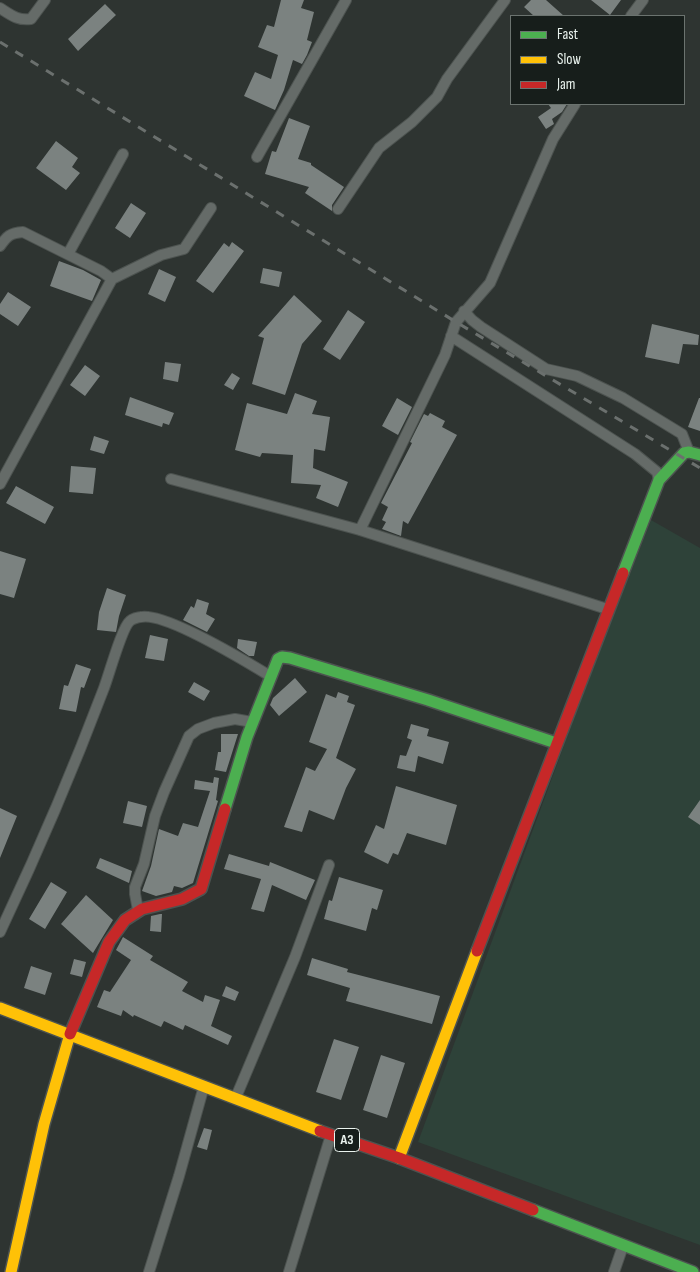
<!DOCTYPE html>
<html>
<head>
<meta charset="utf-8">
<style>
	body { margin:0 }
	#map { position:relative; width:700px; height:1272px; overflow:hidden; background:#2e3431; font-family:"Sofia Sans Condensed",sans-serif }
	canvas { display:block }
	.legend { position:absolute; left:510px; top:15px; width:175px; height:90px; box-sizing:border-box; background:#171e1b; border:1px solid #6b736f; margin:0; padding:6px 9px; list-style:none; font-size:15px; color:#eaf3ee }
	.legend li { display:flex; align-items:center; gap:10px; height:25px }
	.legend b { width:25px; border:1px solid #6b736f }
</style>
</head>
<body>
<div id="map">
<canvas width="700" height="1272"></canvas>
<ul class="legend">
<li><b style="height:6px;background:#4caf50"></b>Fast</li>
<li><b style="height:6px;background:#ffc107"></b>Slow</li>
<li><b style="height:6px;background:#c62828"></b>Jam</li>
</ul>
</div>
<script>
const c = document.querySelector('canvas').getContext('2d');
c.lineJoin = 'round';
function paint(path, color) { c.fillStyle = color; c.fill(path, 'evenodd'); }
function strokePath(path, color, width, dash) { c.strokeStyle = color; c.lineWidth = width; c.lineCap = dash ? 'butt' : 'round'; c.setLineDash(dash || []); c.stroke(path); }
function write(font, color, halo, rows, align = 'center') {
  c.font = font + ' "Sofia Sans Condensed",sans-serif'; c.lineWidth = 5; c.setLineDash([]); c.textBaseline = 'middle'; c.strokeStyle = halo; c.fillStyle = color; for (const [text, x, y, turn = 0] of rows) {
    c.save(); c.translate(x, y); c.rotate((+turn || 0) * Math.PI / 180); c.textAlign = isNaN(turn) ? turn : align; if (halo) c.strokeText(text, 0, 0); c.fillText(text, 0, 0); c.restore();
  }
}
paint(new Path2D(`
	M651,520L700,548V1245L418,1142L577,710Z`), '#2e4239');
paint(new Path2D(`
	M281,0H304L301,8L314,12L307,40L312,42L307,55L302,64L293,60L284,90L275,110L244,96L255,72L271,79L278,55L258,47L267,25L274,27Z
	M531,0H546L564,16H534L524,7Z
	M591,0H621L610,15Z
	M105,4L116,15L78,51L68,39Z
	M548,104H567L562,112L552,119L554,124L546,129L538,117L551,108Z
	M289,118L310,126L298,159L311,163V165L344,187L332,205V211L305,193L309,187L265,174L272,151L276,152Z
	M56,141L78,158L72,167L80,173L66,190L36,168Z
	M131,203L146,213L130,238L115,228Z
	M232,242L244,251L213,293L196,281L224,243L229,247Z
	M59,261L83,270L101,280L92,301L50,286Z
	M263,268L282,272L279,287L260,283Z
	M159,269L176,277L165,302L148,294Z
	M8,292L31,307L18,326L0,314V304Z
	M294,295L322,321L302,344L285,395L252,384L264,338L258,336Z
	M348,310L365,322L340,360L323,349Z
	M652,324L699,335L698,345L683,344L679,364L645,357Z
	M165,362L181,364L178,382L163,379Z
	M85,365L100,376L85,396L70,385Z
	M232,373L240,378L233,390L224,385Z
	M295,393L317,401L312,414L330,417L325,451L314,449L313,468L348,482L338,507L316,498L321,485L291,483L293,455L262,453L260,457L235,450L247,403L287,414Z
	M130,397L174,413L169,425L163,423L162,427L125,415Z
	M397,398L412,407L398,435L382,426Z
	M699,398H700V431L688,427Z
	M430,413L445,421L442,427L457,435L408,524L403,521L401,536L382,529L386,522L382,520L388,507L381,503L412,443L410,442L424,414L428,416Z
	M94,436L109,441L104,454L90,450Z
	M71,466L96,468L93,494L69,492Z
	M16,486L54,507L45,524L6,503Z
	M0,551L26,559L14,598L0,594Z
	M107,588L126,595L119,616L116,632L97,630L99,612Z
	M197,599L209,603L206,614L215,619L207,632L183,620L191,606L194,608Z
	M150,635L168,639L164,661L145,658Z
	M238,639L257,642L254,656H249L237,648Z
	M76,664L91,669L84,688L81,687L76,712L59,709L64,685L68,686Z
	M295,678L307,692L279,716L270,705L273,698Z
	M194,682L210,691L204,701L188,692Z
	M338,692L349,696L347,702L355,705L336,758L356,769L346,788L334,820L309,810L302,832L284,827L306,767L315,771L327,749L309,742L326,694L336,698Z
	M411,724L429,729L427,736L449,742L443,764L418,756L415,772L397,768L400,755L406,756L412,740L407,738Z
	M221,734H238L226,772L215,770L218,752H221Z
	M214,777L219,778L216,800L218,801L193,883L182,888L174,886L172,892L156,896L142,891L151,866L159,829L178,836L183,823L198,827L210,791L194,789L195,780L213,783Z
	M396,786L457,805L446,845L407,833L398,855L393,853L388,864L364,852L376,825L384,829Z
	M700,800V825L688,817Z
	M128,801L147,806L142,827L123,823Z
	M0,808L17,816L0,858Z
	M229,854L269,866L270,862L315,880L306,900L272,885L264,912L251,909L261,879L224,869Z
	M100,858L132,871L129,883L96,868Z
	M339,877L383,890L377,910L372,908L366,931L324,919L329,900L332,901Z
	M51,882L67,892L45,929L29,919Z
	M86,895L113,920L93,953L61,924Z
	M160,914H162L161,932L150,931L151,916Z
	M123,937L153,956L150,960L188,982L182,991L203,1002L205,995L220,1000L211,1026L232,1036L228,1045L185,1025L183,1030L164,1021L161,1027L134,1015L133,1017L123,1010L121,1016L97,1007L104,990L110,992L131,960L116,950Z
	M312,958L348,969L347,972L440,996L432,1024L346,1001L350,988L307,975Z
	M74,959L86,962L82,977L70,974Z
	M31,966L52,973L45,995L24,988Z
	M226,986L239,992L235,1001L222,996Z
	M334,1039L359,1047L341,1100L316,1092Z
	M381,1055L405,1063L387,1118L363,1110Z
	M204,1128L212,1130L207,1150L197,1147Z`), '#7b8280');
const street = new Path2D(`
	M0,8C11,15 18,21 31,19L45,0
	M631,16L643,0
	M257,157L346,0
	M338,209L379,148L412,122L437,97L447,79L505,0
	M0,246C7,236 10,233 23,232L101,271L112,279
	M68,254L123,154
	M464,311L472,320L481,327L546,369L577,376L623,398L682,434L689,452
	M451,336L635,454L657,472L659,480
	M171,479L360,530L607,609
	M0,484L112,279L161,255L184,249L211,208
	M360,530L445,355L456,322L490,283L553,139L575,104
	M138,910L135,894V887L144,864L155,816L164,792L189,736L198,729L214,723L235,719L252,722
	M0,932C38,852 73,770 104,688C109,675 122,627 130,621C132,619 138,617 141,617C165,612 247,662 270,676
	M236,1097L295,957L329,865
	M149,1272L179,1176L204,1086
	M289,1272L331,1135
	M614,1272L623,1246`);
const fast = new Path2D(`
	M623,573L659,480L684,453L689,452L700,455
	M225,809L247,737L278,659L282,657L290,658L428,700L556,743
	M533,1210L693,1272`);
const slow = new Path2D(`
	M0,1008L320,1131
	M399,1158L477,951
	M11,1272L44,1124L70,1034`);
const jam = new Path2D(`
	M477,951L623,573
	M70,1034L109,942L125,920L142,909L182,899L201,889L225,809
	M320,1131L399,1158L533,1210`);
strokePath(street, '#4d5350', 12);
strokePath(fast, '#4d5350', 14);
strokePath(slow, '#4d5350', 14);
strokePath(jam, '#4d5350', 14);
strokePath(street, '#656b68', 10);
strokePath(fast, '#4caf50', 11);
strokePath(slow, '#ffc107', 11);
strokePath(jam, '#c62828', 11);
strokePath(new Path2D(`
	M0,42L456,322L700,468`), '#6b706e', 3, [9, 9]);
for (const [x, y, w] of [
	[347,1140,25]
]) { const box = new Path2D(); box.roundRect(x - w / 2, y - 11.5, w, 23, 4); c.fillStyle = '#171e1b'; c.fill(box); strokePath(box, '#eaf3ee', 1); }
write('bold 14px', '#eaf3ee', null, [
	["A3",347,1140]
]);
</script>
</body>
</html>
